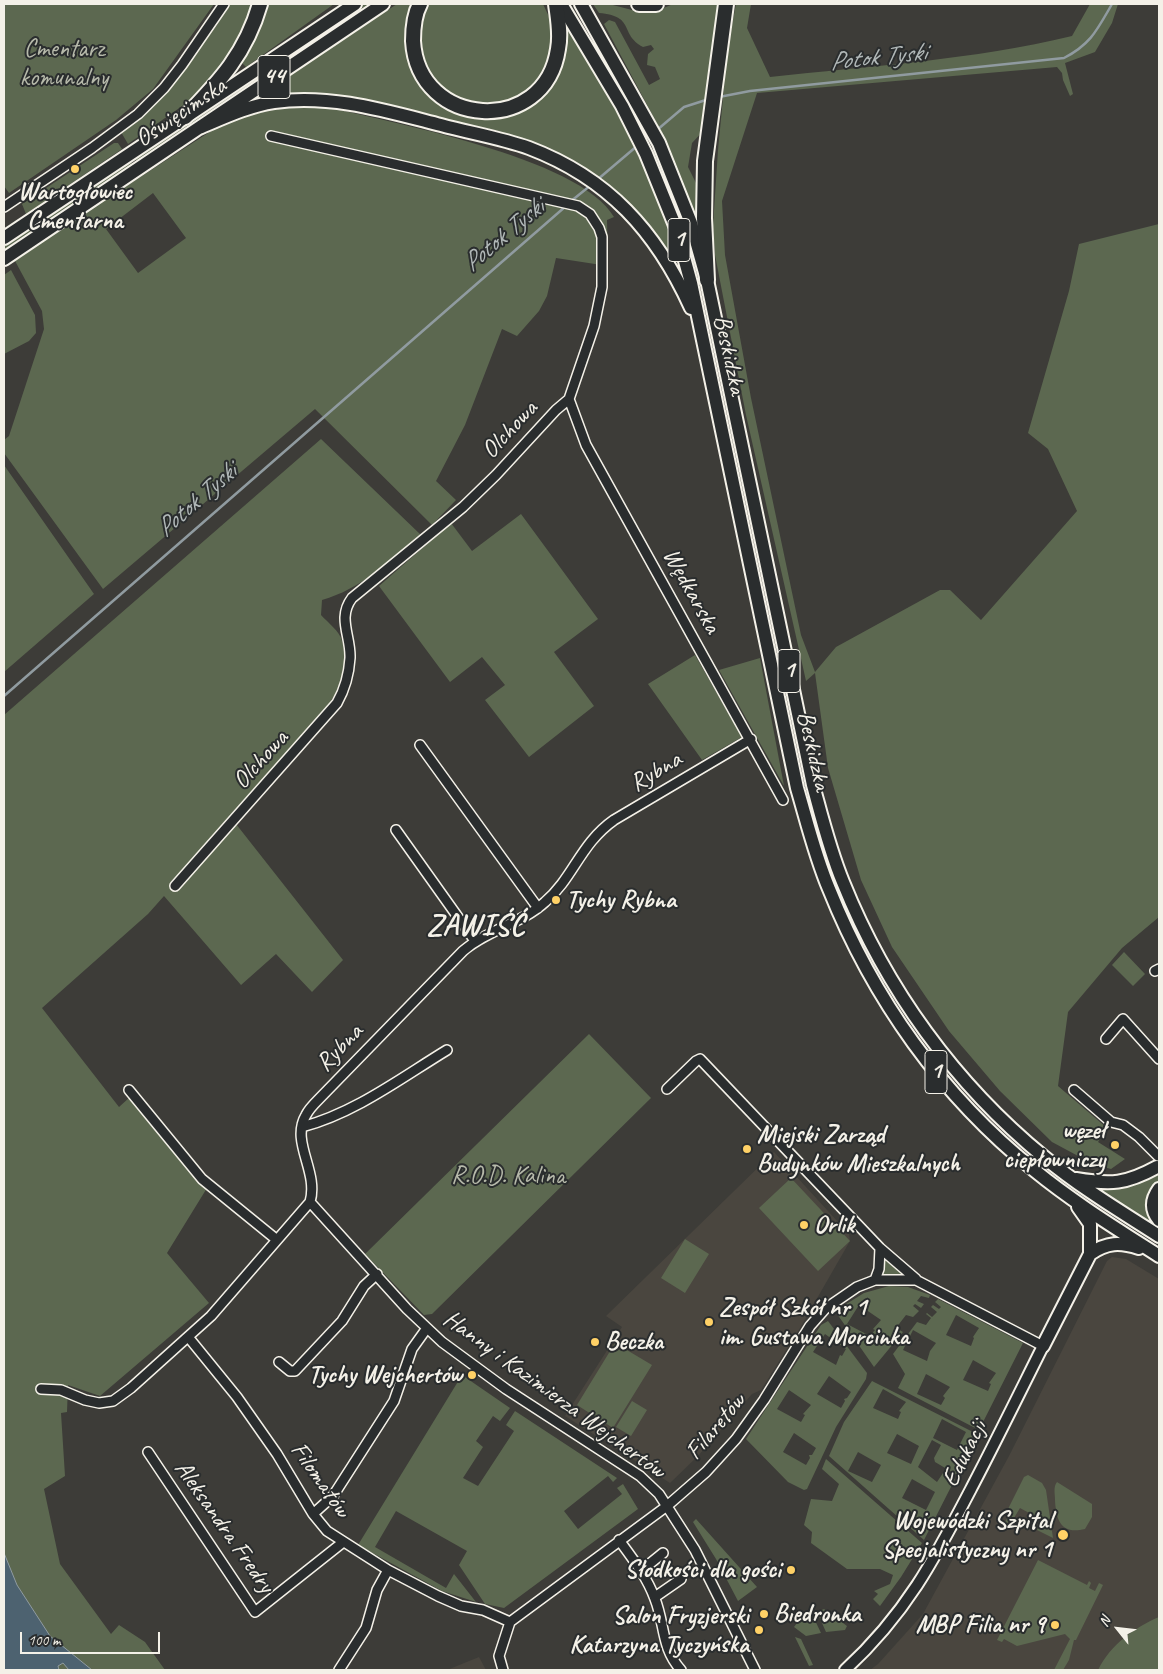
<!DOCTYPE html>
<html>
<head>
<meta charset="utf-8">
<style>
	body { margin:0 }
	#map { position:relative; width:1163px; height:1674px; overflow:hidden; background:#3d3c38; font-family:Caveat,sans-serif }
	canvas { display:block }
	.frame { position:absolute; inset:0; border:5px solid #f4f1e8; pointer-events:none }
	.north { position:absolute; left:1093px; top:1604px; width:50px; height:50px; -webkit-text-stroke:4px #2a2d2e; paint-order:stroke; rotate:299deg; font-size:14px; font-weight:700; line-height:20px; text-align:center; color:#f4f1e8 }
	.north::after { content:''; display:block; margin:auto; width:18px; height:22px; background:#f4f1e8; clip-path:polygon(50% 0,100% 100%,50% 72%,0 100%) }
	.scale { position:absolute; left:20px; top:1632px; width:140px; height:22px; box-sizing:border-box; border:2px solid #f4f1e8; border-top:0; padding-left:6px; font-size:15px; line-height:18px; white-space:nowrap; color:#f4f1e8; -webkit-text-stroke:4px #2a2d2e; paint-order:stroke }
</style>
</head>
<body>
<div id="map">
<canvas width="1163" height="1674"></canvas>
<div class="frame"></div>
<div class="north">N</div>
<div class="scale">100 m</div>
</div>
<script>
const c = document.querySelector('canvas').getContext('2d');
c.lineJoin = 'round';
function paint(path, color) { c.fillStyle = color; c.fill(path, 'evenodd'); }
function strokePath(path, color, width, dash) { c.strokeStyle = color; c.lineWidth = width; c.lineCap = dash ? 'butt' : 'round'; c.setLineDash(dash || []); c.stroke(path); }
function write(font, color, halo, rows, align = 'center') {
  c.font = font + ' Caveat,sans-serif'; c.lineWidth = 4; c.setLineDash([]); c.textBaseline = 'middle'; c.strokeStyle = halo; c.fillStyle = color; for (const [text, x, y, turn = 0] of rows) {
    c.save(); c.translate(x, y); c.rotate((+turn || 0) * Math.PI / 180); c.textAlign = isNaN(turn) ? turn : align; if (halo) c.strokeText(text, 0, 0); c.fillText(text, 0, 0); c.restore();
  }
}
paint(new Path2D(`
	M774,1152L849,1234L850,1241L800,1328L761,1390L752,1394L698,1456L670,1483L565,1416L622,1327L606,1316Z
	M1112,1257L1126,1259L1159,1279V1670H870L878,1664L923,1614L1009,1456L1107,1261Z
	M479,1657L486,1670H447Z`), '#4a463f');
paint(new Path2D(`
	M4,4H214L153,89L116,120L9,193L4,186Z
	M227,4H255L231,59L195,97L128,144L121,132L161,98L217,25Z
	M264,4H334L246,67L242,63L260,19Z
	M364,4H373L138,163L135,158Z
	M397,4H414C402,32 405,76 432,96C441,102 482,112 495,116L551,82L564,23L621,119L660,201L675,247L668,253L639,214L606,186L572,163L293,95L254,99Z
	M424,4H543L552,23L550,62L535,88L517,102L464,105L428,78L416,33Z
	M593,4H609L632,10H659L673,4H724L705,129L692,143L688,167L697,185L699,215L696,219L662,133L604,24L609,20L615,22L649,85L660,79L655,67L647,65L648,54L654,49L651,45L643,47C619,34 636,16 599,13Z
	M736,4H751L747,28L770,77C870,66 973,60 1072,36L1090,4H1118L1112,23L1095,52L1065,63L1073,94L1070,96L1063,80L1062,73L1057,67L757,93L722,201L725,255L751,398L801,635L815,672L836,647L940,590H950L981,620L1077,511L1048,449L1028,433L1069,291L1079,244L1159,224V917L1122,948L1068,1012L1058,1086L1107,1128L1098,1142L1125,1159L1111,1169L1093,1164L1052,1142L1000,1091L949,1031L892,947L861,880L828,768L815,673L806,681L802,663L746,415L715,255L713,226L718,150L728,46Z
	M319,105C387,122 580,157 614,217L607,220L608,266L556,258L547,296L539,311L517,336L502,329L465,425L436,481L456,500L432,525L315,409L103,589L4,453V440L9,436L44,329L42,311L14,259L225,122C256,111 285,107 319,105ZM153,193L186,238L138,273L106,229Z
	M114,143H118L122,149L26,214L22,204Z
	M130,161L133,166L4,252V246Z
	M11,270L35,315L36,333L29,341L4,354V275Z
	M321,439L421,535C390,561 361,589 322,600L321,615C327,622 340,631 342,641C347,657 343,681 334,696C310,736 265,780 234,816L236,824L343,960L312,992L276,954L241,985L164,896L148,914L42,1008L119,1107L130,1097L207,1188L167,1253L209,1303L100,1396L68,1385L67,1412L61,1413L65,1476L44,1489L60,1564L111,1634L119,1625L145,1642L165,1670H4V715Z
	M4,465L94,594L4,672Z
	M521,514L598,619L554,652L594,706L529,757L485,700L505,685L482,657L450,682L379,586L451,523L472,551Z
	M695,655L742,737L702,760L648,684Z
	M760,658L784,786L719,670Z
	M1124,952L1145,974L1133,986L1112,965Z
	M589,1034L651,1098L432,1314L424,1315L365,1254Z
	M1155,1172L1159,1177V1182L1153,1190L1156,1227L1099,1189L1100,1187C1121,1189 1136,1183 1155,1172Z
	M791,1178L850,1241L818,1271L759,1208Z
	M685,1239L709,1254L685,1293L661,1278Z
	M884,1258L905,1276H881Z
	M889,1286L908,1287L930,1295L929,1298L921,1296L917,1301L924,1304L921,1308L915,1304L913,1306L919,1311L913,1317L906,1315L896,1328L903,1332L874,1367L835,1311L864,1293ZM859,1305L881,1320L873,1329L875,1330L870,1336L847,1324Z
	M938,1299L1023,1343L979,1430L898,1388L905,1374L893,1354L917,1322L926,1325L931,1318L926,1314L927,1313L932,1317L937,1312L931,1307L933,1305L939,1309L941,1307L935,1302ZM956,1315L979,1328L973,1337L974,1338L971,1346L946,1335ZM913,1330L936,1343L930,1351L927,1361L903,1350ZM973,1360L996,1373L989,1383L991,1384L988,1391L963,1380ZM926,1374L950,1387L943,1396L945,1398L941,1405L917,1394Z
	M828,1321L867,1373L866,1379L836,1427L807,1489L804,1490L788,1482L746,1439L821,1325ZM825,1334L846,1349L842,1356L840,1355L836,1365L813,1352ZM829,1376L851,1392L847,1398L844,1399L845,1401L841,1408L817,1394ZM789,1390L811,1405L803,1414L805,1415L801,1422L777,1409ZM794,1433L816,1448L812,1455H809L810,1458L806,1465L783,1452Z
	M615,1343L652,1365L613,1428L577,1405Z
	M462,1375L510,1408L500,1421L493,1416L476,1441L483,1447L463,1478L478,1486L514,1431L506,1425L515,1411L617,1478L613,1482L608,1476L564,1511L578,1529L622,1494L617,1488L623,1484L638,1509L504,1608L485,1604L459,1565L467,1551L396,1511L375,1547L446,1588L454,1574L476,1602L442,1591L358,1545Z
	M872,1381L977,1434L957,1475L935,1462L934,1458L941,1445L932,1440L918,1467L937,1482L943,1473L955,1479L924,1540L829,1456L844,1422ZM883,1389L906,1402L899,1411L901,1412L898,1419L873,1408ZM942,1419L966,1432L957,1450L933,1438ZM897,1434L919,1446L911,1464L887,1453ZM858,1452L881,1465L872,1482L848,1471ZM912,1479L935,1492L926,1510L902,1498Z
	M632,1401L647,1410L631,1436L616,1427Z
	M826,1459L922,1543L901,1577L880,1606L873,1599L878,1594L874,1591L890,1584L893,1575L880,1569H847L811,1543L812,1532L804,1525L811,1499L832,1501L839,1484L822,1469Z
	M1028,1475L1042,1483L1046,1490L1053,1538L1037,1530L1042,1520L1020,1508L1014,1518L1011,1517L1007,1524L1005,1522L1009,1515L1006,1513L1024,1477Z
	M1057,1482L1092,1504V1517L1085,1529C1061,1535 1056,1520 1055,1500C1055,1494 1053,1487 1057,1482Z
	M696,1519L757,1587L738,1601L716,1559L693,1522Z
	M1038,1560L1087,1585L1089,1581L1091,1583L1089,1588L1095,1591L1099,1583L1103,1585L1076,1640H1074L1069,1660L1063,1670H1054L1070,1639L1065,1634L1017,1646L1004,1639L1002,1642L997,1640Z
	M824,1609L847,1626L845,1630L826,1632L817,1612Z
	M812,1614L821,1633L806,1636L794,1627L800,1619Z
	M1159,1617V1670H1098C1111,1644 1134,1628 1159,1617Z
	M795,1637L801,1639L813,1665L809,1666Z`), '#5c6850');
const water = new Path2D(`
	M4,1553L17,1585L50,1636L92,1670H69L63,1663L58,1666L59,1670H4Z`);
paint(water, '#4d6270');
strokePath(water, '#909ba0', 1);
strokePath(new Path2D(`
	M719,97L750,91L1064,58C1091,44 1097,30 1112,4
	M657,130L684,107L709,99
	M597,180L637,146
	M570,202L591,185
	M4,696L566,206`), '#909ba0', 2.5);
const minor = new Path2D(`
	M4,207L92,148L138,114L164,88L182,65L224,4
	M569,399L586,445L783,800
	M420,745L538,908
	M396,830L475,941
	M175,886L337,703C345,689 349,674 350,658C351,636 337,618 352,598L463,507L496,475L556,410L569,399L594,326L602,287V237L599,228L590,214L578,206L271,136
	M1155,971L1159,969
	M1106,1039L1123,1019L1159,1059
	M667,1089L696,1061L700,1059L880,1248L916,1279
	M129,1090L202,1179L277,1240
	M1074,1090L1111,1122L1123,1125L1139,1137L1158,1156
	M302,1127C355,1113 401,1078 447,1050
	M310,1202L407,1309L442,1342L506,1389L640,1476L659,1494L695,1550L755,1670
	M875,1280L879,1269L880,1248
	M189,1338L237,1397L277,1454L313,1514L327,1531L388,1570L438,1596L461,1606L483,1610L510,1622
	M279,1362L290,1371H295L342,1321L364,1286L377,1274
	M41,1389L61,1390L85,1400L99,1403L113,1401L131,1388L211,1316L310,1202C319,1171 290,1142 306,1115C309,1109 314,1104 318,1100L463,951C487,930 521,924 545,902C574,877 580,844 614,820L751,739
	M148,1452L255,1612L342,1543
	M313,1514L333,1496L394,1401L412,1349L427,1328
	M619,1540C633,1559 647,1577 655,1599C665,1624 661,1648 681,1670
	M642,1570L663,1553
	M655,1597L681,1579
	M339,1670L366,1628L377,1590L388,1570
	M503,1670L499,1656L510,1622L667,1506L706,1472L736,1439L764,1400L810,1326L825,1309L857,1287L875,1280H916L1043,1346`);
const tertiary = new Path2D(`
	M845,1670C907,1613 935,1558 973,1485C997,1439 1020,1392 1043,1346`);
const primary = new Path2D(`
	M561,4L622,106L646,154L676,228L691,283L797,788C807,822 815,856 829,889C873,999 942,1096 1034,1170C1073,1202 1117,1229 1159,1256
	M581,4L659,143L691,223L707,280L813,785C822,818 830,851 843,882C886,989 955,1084 1044,1157C1080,1187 1120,1211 1159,1236
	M199,128C223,118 248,106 274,102C331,94 386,111 441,125C470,133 501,138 529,148C608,178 656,231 691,308
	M4,238L355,4
	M4,259L383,4
	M1076,1179C1111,1185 1126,1184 1157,1167
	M1159,1189C1151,1200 1151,1210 1159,1220
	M1090,1254C1107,1242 1120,1242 1139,1248
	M1043,1346L1090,1254V1224L1078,1207`);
const trunk = new Path2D(`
	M420,4C414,15 413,29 413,41C418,129 545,137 558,49C561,34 558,19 556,4
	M639,4H656
	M185,117C220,81 246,53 260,4
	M707,280L704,218L705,161L726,4`);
strokePath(minor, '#f4f1e8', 12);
strokePath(tertiary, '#f4f1e8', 14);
strokePath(primary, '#f4f1e8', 16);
strokePath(trunk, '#f4f1e8', 18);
strokePath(minor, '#2a2d2e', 9);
strokePath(tertiary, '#2a2d2e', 10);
strokePath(primary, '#2a2d2e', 12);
strokePath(trunk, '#2a2d2e', 14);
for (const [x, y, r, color] of [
	[75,169,5,"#ffd166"],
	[556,900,5,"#ffd166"],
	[1115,1145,5,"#ffd166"],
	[747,1149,5,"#ffd166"],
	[804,1225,5,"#ffd166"],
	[709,1322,5,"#ffd166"],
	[595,1342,5,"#ffd166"],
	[472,1375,5,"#ffd166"],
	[1063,1535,6,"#ffd166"],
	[791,1570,5,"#ffd166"],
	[764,1614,5,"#ffd166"],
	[1055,1625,5,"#ffd166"],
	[759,1630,5,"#ffd166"]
]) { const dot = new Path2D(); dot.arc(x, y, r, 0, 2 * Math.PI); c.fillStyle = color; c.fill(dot); strokePath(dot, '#2a2d2e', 2); }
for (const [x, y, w] of [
	[274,77,32],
	[679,240,22],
	[789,671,22],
	[936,1072,22]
]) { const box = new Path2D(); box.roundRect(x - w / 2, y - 21.5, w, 43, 4); c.fillStyle = '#2a2d2e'; c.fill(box); strokePath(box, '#f4f1e8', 1); }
write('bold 24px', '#f4f1e8', null, [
	["44",274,77],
	["1",679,240],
	["1",789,671],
	["1",936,1072]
]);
write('25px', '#b7baab', '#2a2d2e', [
	["Cmentarz",64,49],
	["komunalny",64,78],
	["R.O.D. Kalina",508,1176]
]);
write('25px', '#f4f1e8', '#2a2d2e', [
	["Oświęcimska",181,113,-34],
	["Beskidzka",729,355,78],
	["Olchowa",510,430,-47],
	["Wędkarska",691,591,61],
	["Beskidzka",813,751,77],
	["Olchowa",261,760,-48],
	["Rybna",656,772,-31],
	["Rybna",340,1048,-46],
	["Hanny i Kazimierza Wejchertów",554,1395,36],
	["Filaretów",716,1427,-50],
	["Edukacji",965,1454,-63],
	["Filomatów",320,1480,55],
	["Aleksandra Fredry",224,1527,55]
]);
write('bold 25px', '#f4f1e8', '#2a2d2e', [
	["Wartogłowiec",75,192,"center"],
	["Cmentarna",75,221,"center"],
	["Tychy Rybna",566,900],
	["węzeł",1105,1131,"right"],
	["ciepłowniczy",1105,1160,"right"],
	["Miejski Zarząd",757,1135],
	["Budynków Mieszkalnych",757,1164],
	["Orlik",814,1225],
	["Zespół Szkół nr 1",719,1308],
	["im. Gustawa Morcinka",719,1337],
	["Beczka",605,1342],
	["Tychy Wejchertów",462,1375,"right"],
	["Wojewódzki Szpital",1052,1521,"right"],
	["Specjalistyczny nr 1",1052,1550,"right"],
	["Słodkości dla gości",781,1570,"right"],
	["Biedronka",774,1614],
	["Salon Fryzjerski",749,1616,"right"],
	["Katarzyna Tyczyńska",749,1645,"right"],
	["MBP Filia nr 9",1045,1625,"right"]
], 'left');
write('italic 26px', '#b1b8b8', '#2a2d2e', [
	["Potok Tyski",878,58,-6],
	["Potok Tyski",504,236,-40],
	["Potok Tyski",197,501,-41]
]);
c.letterSpacing = '1px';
write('bold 30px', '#f4f1e8', '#2a2d2e', [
	["ZAWIŚĆ",476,927]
]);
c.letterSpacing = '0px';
</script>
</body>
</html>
